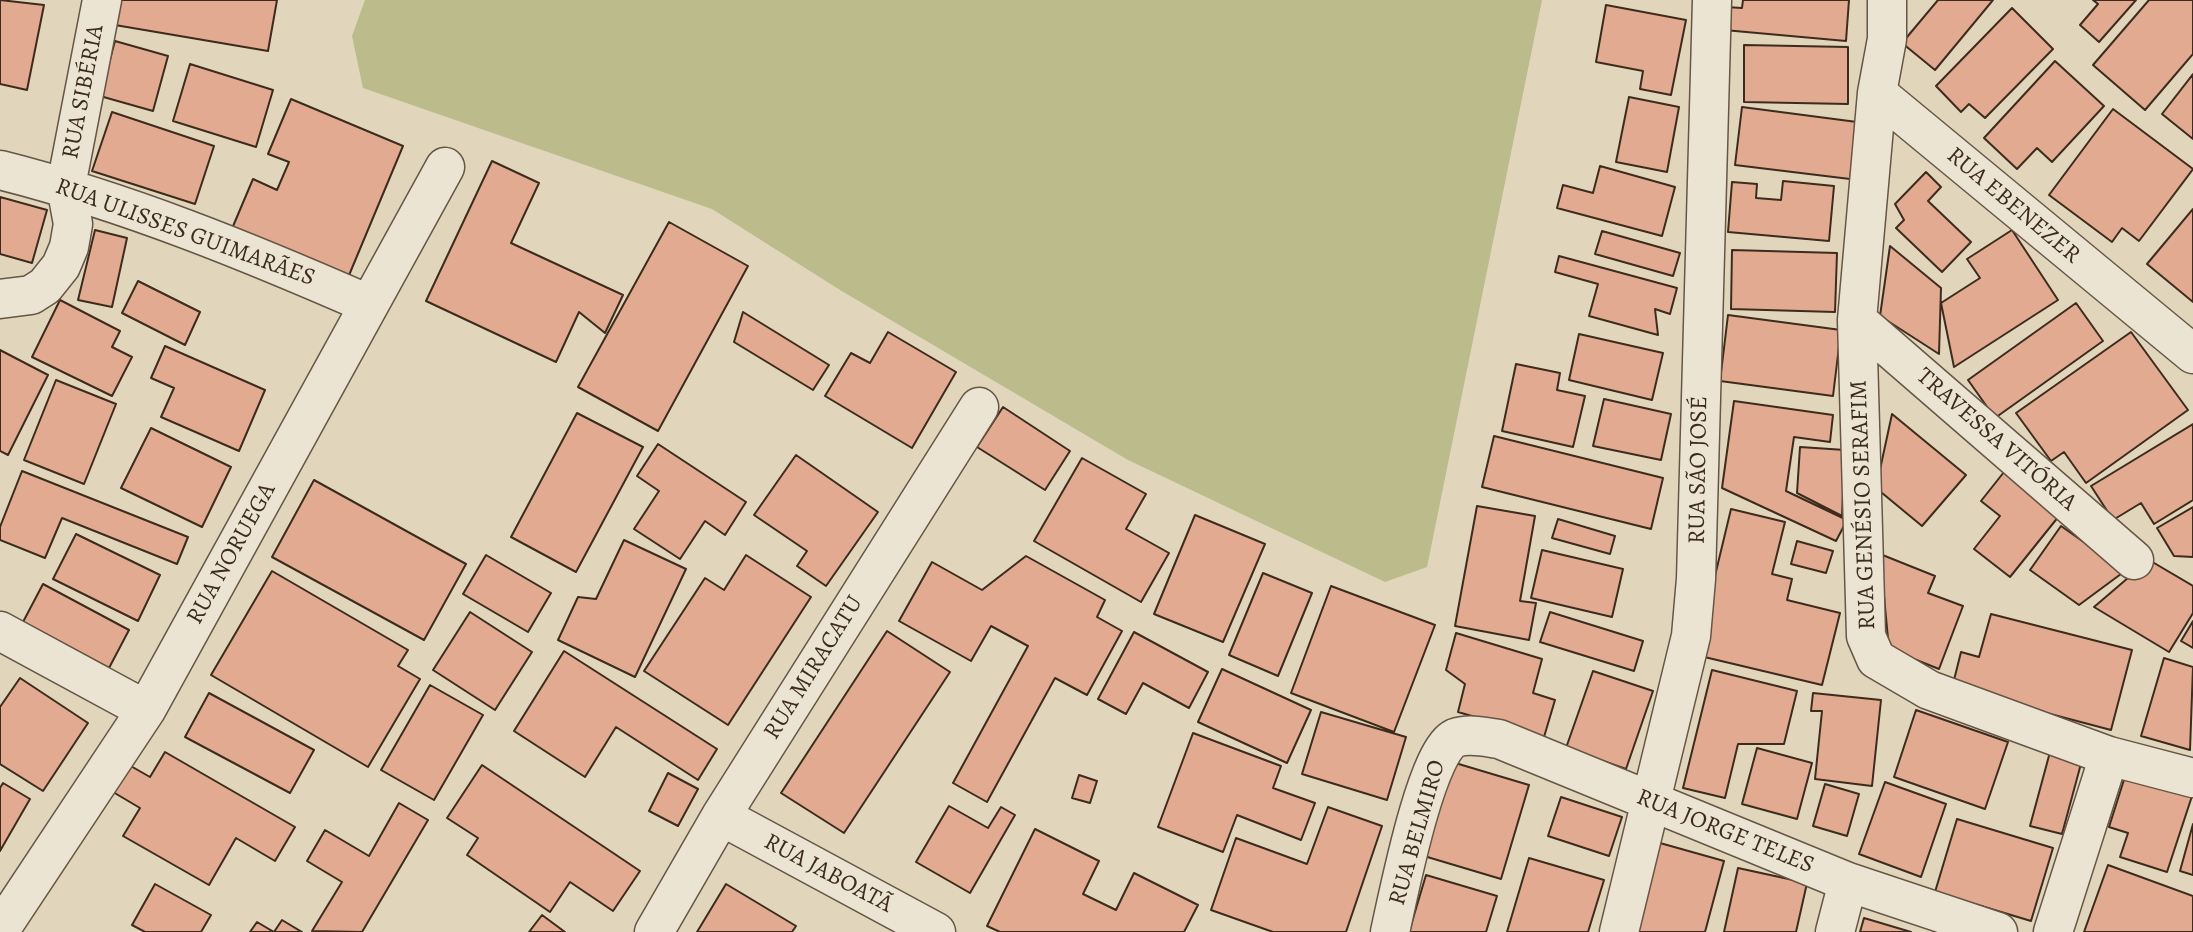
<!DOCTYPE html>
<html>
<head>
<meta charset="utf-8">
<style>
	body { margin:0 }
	canvas { display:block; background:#e1d5bb }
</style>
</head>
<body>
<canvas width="2193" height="932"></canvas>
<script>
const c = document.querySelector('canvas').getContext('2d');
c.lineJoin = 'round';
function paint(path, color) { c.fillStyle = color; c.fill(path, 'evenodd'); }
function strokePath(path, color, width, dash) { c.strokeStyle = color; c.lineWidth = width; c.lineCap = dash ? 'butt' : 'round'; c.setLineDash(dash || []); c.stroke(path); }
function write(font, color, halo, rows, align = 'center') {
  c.font = font + ' Alegreya,serif'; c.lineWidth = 5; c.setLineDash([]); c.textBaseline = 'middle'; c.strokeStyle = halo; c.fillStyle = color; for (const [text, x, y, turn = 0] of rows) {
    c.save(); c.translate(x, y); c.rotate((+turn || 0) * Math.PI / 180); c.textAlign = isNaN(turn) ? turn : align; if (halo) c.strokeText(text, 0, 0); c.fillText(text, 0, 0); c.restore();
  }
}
paint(new Path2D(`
	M365,0H1542L1427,567L1385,582L1128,460L840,290L712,209L363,88L352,36Z`), '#bbbb8b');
const building = new Path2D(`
	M0,0L44,5L27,90L0,84Z
	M120,0H277L268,51L115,25Z
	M1743,0H1849L1846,41L1724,30L1726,7L1742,8Z
	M1938,0H1993L1935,70L1902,43Z
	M2093,0H2136L2099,42L2080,25L2098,4Z
	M2149,0H2193V54L2145,110L2093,65Z
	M1606,5L1686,20L1671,95L1640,89L1643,71L1596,62Z
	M2012,8L2053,49L1985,118L1969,104L1961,112L1936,86Z
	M115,41L168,56L153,111L100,96Z
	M1744,45L1848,47V104L1744,102Z
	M2055,61L2104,106L2052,162L2037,148L2017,169L1984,138Z
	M190,64L273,90L256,147L173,121Z
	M2193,74V139L2162,114Z
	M1629,97L1679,107L1667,172L1616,162Z
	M291,99L403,146L347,280L231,231L253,179L277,190L289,162L268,154Z
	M1742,107L1857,122L1850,179L1735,165Z
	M2113,109L2193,169L2139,241L2122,228L2112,242L2049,195Z
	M112,112L214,146L195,204L92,171Z
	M492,161L539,183L511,243L623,295L605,333L579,312L556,362L426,301Z
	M1600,166L1675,187L1662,236L1557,208L1563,185L1593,193Z
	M1926,172L1941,187L1928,201L1971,242L1942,272L1896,228L1904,220L1895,204Z
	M1783,181L1834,186L1829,241L1728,232L1732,182L1757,184L1756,198L1781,200Z
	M0,197L47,210L32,263L0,254Z
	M2193,209V302L2147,264Z
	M669,222L748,266L658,431L578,387Z
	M95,230L127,238L112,307L78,300Z
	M2012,230L2058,300L1954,367L1941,303L1980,278L1967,259Z
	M1602,231L1680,253L1673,276L1595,254Z
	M1890,246L1941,288L1939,354L1880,316Z
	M1732,250L1837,253L1835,312L1731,309Z
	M1559,256L1677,288L1670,314L1655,309L1658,335L1589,316L1598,284L1555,272Z
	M138,281L200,312L185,345L122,313Z
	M60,300L120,331L112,347L132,357L112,396L32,357Z
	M2076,303L2103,341L1995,418L1968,380Z
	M743,312L829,365L813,390L734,342Z
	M1728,315L1841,330L1833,396L1720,381Z
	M888,332L956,372L912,448L825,396L851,353L870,363Z
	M2131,332L2188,410L2086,483L2064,452L2051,461L2016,413Z
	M1579,334L1663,353L1652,400L1569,380Z
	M165,346L265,390L239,451L161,417L174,388L151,378Z
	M0,350L48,375L8,455L0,451Z
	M1516,364L1560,373L1557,390L1585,396L1573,447L1502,431Z
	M56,380L116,404L84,484L24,460Z
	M1604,399L1671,414L1661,460L1593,446Z
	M1734,401L1833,415L1830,442L1794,437L1786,491L1847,520L1836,541L1722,488Z
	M1003,407L1070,451L1045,490L977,447Z
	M577,413L643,447L576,572L511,537Z
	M1892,414L1966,475L1922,526L1876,488Z
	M2193,424V500L2154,524L2141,503L2113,520L2091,486Z
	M151,428L231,467L202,527L121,488Z
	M1494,436L1663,478L1651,529L1482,487Z
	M658,444L746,502L725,535L705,521L680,559L634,529L659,491L637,476Z
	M1800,447L1845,450L1842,516L1797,493Z
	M796,455L878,512L826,586L797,566L807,551L754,515Z
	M1082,458L1146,494L1126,529L1169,553L1141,602L1034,541Z
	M22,471L188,537L177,564L62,518L45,558L0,540V527Z
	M2004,472L2059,516L2010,577L1974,549L2000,516L1981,501Z
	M314,480L466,564L424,640L272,557Z
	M1477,506L1535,516L1520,601L1536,603L1529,640L1455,626Z
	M2193,507V557L2174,556L2157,528Z
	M1731,509L1785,522L1772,574L1792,579L1787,600L1840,613L1822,685L1696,655Z
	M1195,515L1265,544L1223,642L1154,614Z
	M1558,519L1615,536L1610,554L1552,538Z
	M2061,526L2125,571L2079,605L2030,570Z
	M76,534L160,575L138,621L53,579Z
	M624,540L686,569L635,677L558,640L578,597L596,599Z
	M1797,541L1833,551L1826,573L1791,564Z
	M1542,550L1623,569L1612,617L1531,598Z
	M1880,554L1935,576L1928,593L1963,606L1939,669L1889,649Z
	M486,555L551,593L528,632L463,594Z
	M746,555L811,597L728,725L644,671L705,578L724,590Z
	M1026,556L1105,600L1097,617L1122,631L1087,695L1055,678L987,802L953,783L1028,646L991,626L971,661L899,621L932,562L982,590Z
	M2149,560L2193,586V613L2169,652L2094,607Z
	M272,571L408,650L398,666L420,679L368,767L211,675Z
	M1263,573L1312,593L1278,676L1229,655Z
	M43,584L129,630L109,668L23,622Z
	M1331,586L1435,625L1394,732L1291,693Z
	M470,612L532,652L495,710L433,670Z
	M1550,612L1643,641L1634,671L1540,642Z
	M1991,614L2132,650L2111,730L1952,688L1961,652L1979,657Z
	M2193,621V648L2181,641Z
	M887,631L950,672L844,833L781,793Z
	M1134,632L1208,672L1189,708L1143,683L1126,714L1098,699Z
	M1456,633L1542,659L1533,693L1555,700L1544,737L1458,712L1465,684L1446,670Z
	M564,651L717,749L698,780L616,727L585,777L514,731Z
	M2164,658L2193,667L2190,750L2141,736Z
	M1222,669L1311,710L1287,763L1198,722Z
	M1712,670L1797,691L1784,744H1738L1725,798L1683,788Z
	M1593,671L1653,691L1626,769L1566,748Z
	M20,678L88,723L43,791L0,764V707Z
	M430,685L483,715L434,800L381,770Z
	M209,693L314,750L290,793L185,737Z
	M1813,693L1881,700L1872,786L1815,779L1822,711H1811Z
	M1916,710L2008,742L1985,809L1894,777Z
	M1321,712L1406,737L1387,800L1302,774Z
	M1193,733L1281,766L1273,788L1315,803L1301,840L1237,815L1223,852L1158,827Z
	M1757,748L1812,763L1797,819L1742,804Z
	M165,752L295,827L275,861L236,838L209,885L123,836L140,808L113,792L129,765L150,777Z
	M2050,752L2082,760L2062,834L2030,826Z
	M1452,762L1529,785L1501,879L1424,856Z
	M482,765L640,871L613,911L570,882L550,912L467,855L478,838L447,818Z
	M2128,767L2193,793L2167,872L2120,857L2128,833L2109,827Z
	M668,773L698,789L678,826L649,811Z
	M1079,775L1097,781L1090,803L1072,798Z
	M1885,782L1946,804L1921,877L1859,854Z
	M3,783L30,799L0,851V788Z
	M1825,784L1859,794L1847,836L1813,826Z
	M1561,797L1622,817L1609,856L1548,836Z
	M399,803L428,820L362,932L312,931L342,882L307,861L325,830L369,856Z
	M949,806L988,828L1001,807L1015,815L970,893L916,862Z
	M1328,807L1382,826L1346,932H1273L1211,910L1236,838L1307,864Z
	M1957,819L2053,848L2031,921L1935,892Z
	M2193,824V875L2180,871Z
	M1035,829L1099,861L1083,894L1116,910L1134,873L1198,905L1184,932H1000L987,926Z
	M1660,843L1724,861L1705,932H1636Z
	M1529,858L1604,880L1588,932H1507Z
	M2108,865L2193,896V932H2084Z
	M1738,868L1807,883L1796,932H1724Z
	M1426,875L1497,896L1486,932H1409Z
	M155,884L211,915L201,932H145L132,925Z
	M726,884L796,926L792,932H697Z
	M542,915L565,932H529Z
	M1864,918L1911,932H1860Z
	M282,920L302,932H250L257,922L274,932Z`);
paint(building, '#e2aa90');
strokePath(building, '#3d2c1e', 2);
const street = new Path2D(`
	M1887,0V39L1877,93L2193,354
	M1877,93L1857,320L1866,636L1876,659L1929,690L2109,756L2193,778
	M0,170C127,202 249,252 368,304
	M0,299L31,295L45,286L61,266L69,247L73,224L66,186L102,0
	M1857,320L2134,560
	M0,631L146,710
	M721,816L936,932
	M0,930L146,710L445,167
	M654,932L721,816L979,407
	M1390,932C1398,897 1426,751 1455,738C1469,733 1485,737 1499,739L1848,882L1998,932
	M1619,932L1691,636L1696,579L1712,0
	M1835,932L1848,882
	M2053,932L2109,756`);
strokePath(street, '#665645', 41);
strokePath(street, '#ece4d3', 38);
write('24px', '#3d2c1e', '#ece4d3', [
	["RUA SIBÉRIA",84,92,-79],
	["RUA EBENEZER",2013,206,40],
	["RUA ULISSES GUIMARÃES",185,233,20],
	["TRAVESSA VITÓRIA",1996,440,41],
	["RUA SÃO JOSÉ",1699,470,-89],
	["RUA GENÉSIO SERAFIM",1864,505,-92],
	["RUA NORUEGA",232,554,-61],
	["RUA MIRACATU",814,668,-58],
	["RUA JORGE TELES",1725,832,22],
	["RUA BELMIRO",1418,833,-74],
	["RUA JABOATÃ",828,874,28]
]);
</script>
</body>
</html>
